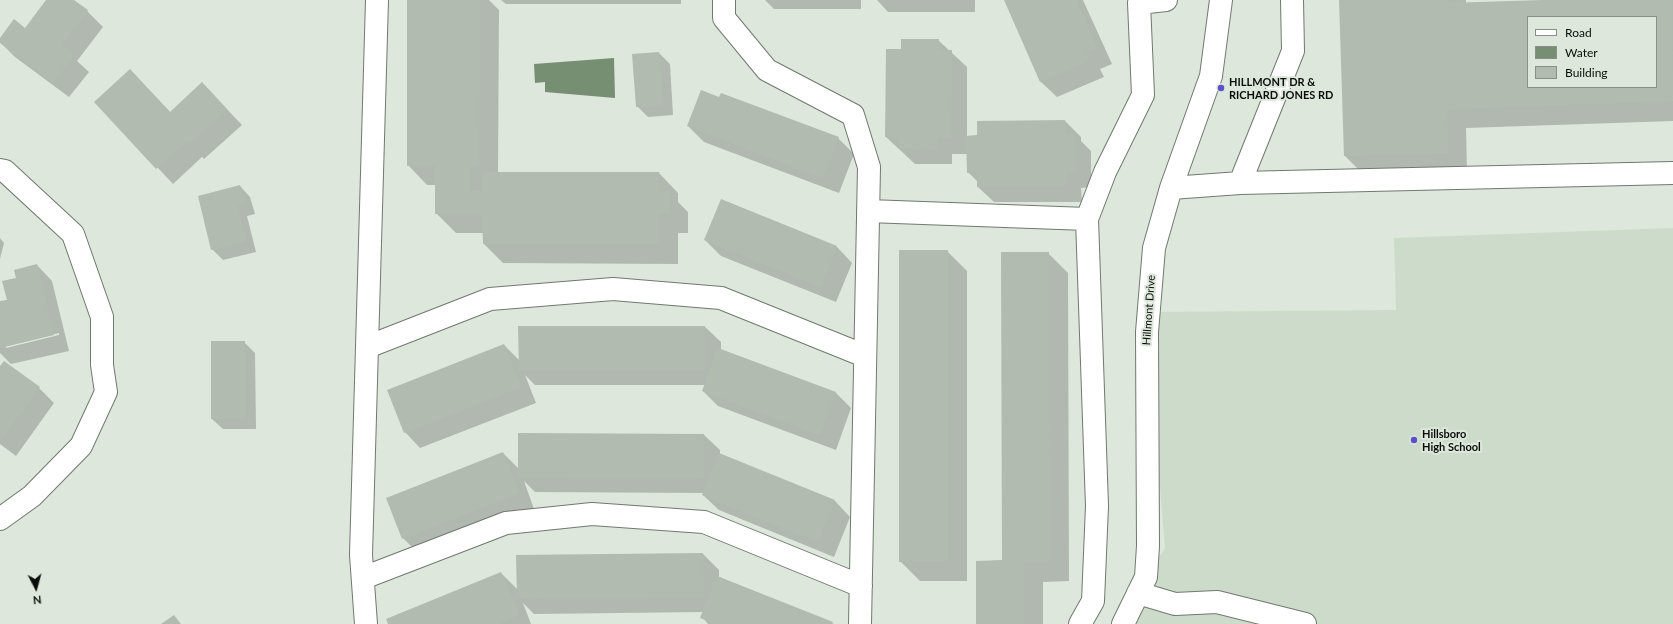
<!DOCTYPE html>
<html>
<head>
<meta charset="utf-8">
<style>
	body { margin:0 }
	#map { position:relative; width:1673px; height:624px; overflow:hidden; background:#dde7db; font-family:Lato,sans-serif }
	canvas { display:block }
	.legend { position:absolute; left:1527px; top:16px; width:130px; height:72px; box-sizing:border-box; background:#dde7db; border:1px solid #889087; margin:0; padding:5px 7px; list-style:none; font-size:12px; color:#090d09 }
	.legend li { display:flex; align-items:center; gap:8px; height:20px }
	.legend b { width:20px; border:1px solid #889087 }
	.north { position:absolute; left:16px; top:568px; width:40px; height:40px; -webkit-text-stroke:3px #dde7db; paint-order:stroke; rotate:174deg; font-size:11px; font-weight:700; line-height:16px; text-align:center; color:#090d09 }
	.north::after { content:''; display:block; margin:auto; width:14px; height:18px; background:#090d09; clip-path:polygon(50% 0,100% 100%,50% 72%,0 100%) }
</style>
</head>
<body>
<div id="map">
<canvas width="1673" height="624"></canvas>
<ul class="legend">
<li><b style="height:5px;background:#fff"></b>Road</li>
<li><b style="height:11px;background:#768e72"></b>Water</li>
<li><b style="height:11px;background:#b1bbb0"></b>Building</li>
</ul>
<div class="north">N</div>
</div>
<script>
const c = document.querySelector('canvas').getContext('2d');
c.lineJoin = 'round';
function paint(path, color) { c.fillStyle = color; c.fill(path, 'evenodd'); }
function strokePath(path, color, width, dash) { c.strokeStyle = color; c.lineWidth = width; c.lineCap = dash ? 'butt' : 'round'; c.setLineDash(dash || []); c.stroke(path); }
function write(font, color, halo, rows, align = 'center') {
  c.font = font + ' Lato,sans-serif'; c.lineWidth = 4; c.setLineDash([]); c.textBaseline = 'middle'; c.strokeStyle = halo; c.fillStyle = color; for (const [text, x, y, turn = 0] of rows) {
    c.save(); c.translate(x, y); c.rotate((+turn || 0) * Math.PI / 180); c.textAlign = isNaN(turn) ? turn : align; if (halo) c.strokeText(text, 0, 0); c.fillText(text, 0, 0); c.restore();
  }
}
paint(new Path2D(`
	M1673,228V624H1123L1146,577L1165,548L1147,332L1148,312L1396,310L1394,238Z`), '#cddcca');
paint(new Path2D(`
	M614,58L615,98L545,92V82L535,83L534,64Z`), '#768e72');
paint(new Path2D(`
	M47,0H72L87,11L103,27L77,61L89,72L69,97L15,57L0,42V40L25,29Z
	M408,0H489L499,10L498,173H659L678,193V202L688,212V233H678V264L503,263L484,244V233H456L436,213V185H427L408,165Z
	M501,0H681V4H506Z
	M765,0H861V9H774Z
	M877,0H975V12H888Z
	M1005,0H1083L1112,64L1100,69L1104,77L1057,97L1041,82Z
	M1340,0H1466V4L1570,0H1673V121L1466,128L1467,172L1365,176L1345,156ZM1528,17H1656V87H1528Z
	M938,40L967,67V137L978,136L1065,121L1081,137V141L1091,151V187L1081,188L1082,202H994L978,187V182L968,172V154H952V164H915L886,137L902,50Z
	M659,53L670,64L673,115L648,117L637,106Z
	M130,70L171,113L202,83L242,125L204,159L202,157L173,184L96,102Z
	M688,126L838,138L854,154L839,193L704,142Z
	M240,186L250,197L255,214L247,216L256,252L223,260L212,249Z
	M0,238L4,243L0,259Z
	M705,240L837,247L852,263L836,302L721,256Z
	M947,251L967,271V581H920L900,561Z
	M1048,253L1068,273L1069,581L1043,582V624H977L1003,561Z
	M37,265L52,281L69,351L11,364L0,353V302L8,300L17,278ZM59,333V335L6,348V346Z
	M705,327L721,342V350L836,393L851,408L836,450L718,406L703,391L705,385H535L525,375L536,403L420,448L405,432L504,345L520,361Z
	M244,342L255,353L256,429H223L212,419Z
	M0,367L39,388L54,403L16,456L0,444Z
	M519,434L704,435L720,450V455L835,501L850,517L834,557L719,510L703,495L704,493L535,492L524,481L534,509L419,554L403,538L503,453L519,469Z
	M703,554L719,570V577L834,624H708L702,617L704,612L534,614L523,603L531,624H389L501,573L518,590L517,556Z`), '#0003');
paint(new Path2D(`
	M46,0H74L88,10L61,46L74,55L53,83L0,43V38L14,19L25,28Z
	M407,0H480L479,165L470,166V191H483V172H659V192L669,191V214H659V244H483L482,214H435V165L407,166Z
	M1004,0H1076L1097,48L1086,53L1089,61L1040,82Z
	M1339,0H1447V3L1542,0H1672L1673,101L1447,109L1448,153L1344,156ZM1528,17H1656V87H1528Z
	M901,39H939L938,50H952L951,139H937V149L899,148V138L885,137L886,49H901Z
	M659,52L663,105L636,107L632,54Z
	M130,69L170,112L202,82L227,109L188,145L186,142L156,169L94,102Z
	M701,90L719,97L721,93L839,137L823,178L687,126Z
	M1065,120L1066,134L1075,135L1076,172H1066V186L977,187V173H967L966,136L977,135V121Z
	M240,185L245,203L237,206L246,241L211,250L198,196Z
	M721,199L837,246L821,287L704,240Z
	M899,250H948V561L899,562Z
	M1001,252H1049L1050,562H1024V624H976V561L1002,560Z
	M37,264L54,335L0,348V301L7,300L2,281L16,278L14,270Z
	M518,326H705V370H519Z
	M211,341H245V419H211Z
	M504,344L521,387L404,433L387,390Z
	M718,348L836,392L820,435L702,391Z
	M4,361L40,387L0,441V366Z
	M518,433L704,434V478L518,477Z
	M503,452L519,493L402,539L386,498Z
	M719,453L835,500L818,542L702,495Z
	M703,553L704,597L517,598L516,555Z
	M501,572L519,615L498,624H388L386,619Z
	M717,576L833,622L832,624H716L700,618Z
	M174,615L181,624H161Z`), '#b1bbb0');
const minor = new Path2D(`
	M724,0V18L767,70L853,115L869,167L860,624
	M0,170L5,171L73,234L102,317V365L106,392L81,446L32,496L0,519
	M1240,183L1293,51L1292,0
	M1171,188L1240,183L1673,173
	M868,211L1087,219
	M367,347L490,299L613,289L721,298L865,356
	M363,578L506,523L592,514L704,522L861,586
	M1138,593L1175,604L1217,602L1305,624
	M366,624L361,555L377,0
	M1080,624L1093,601L1097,506L1087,219L1105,172L1143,95L1139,3L1166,0
	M1123,624L1146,577L1148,546L1147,332L1154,248L1171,188L1211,76L1221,0`);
strokePath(minor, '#70796f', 24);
strokePath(minor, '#fff', 22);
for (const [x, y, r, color] of [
	[1221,88,4,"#5c4fc8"],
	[1414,440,4,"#5c4fc8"]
]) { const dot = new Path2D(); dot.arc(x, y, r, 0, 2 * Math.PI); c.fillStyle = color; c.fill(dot); strokePath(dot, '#dde7db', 1.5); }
write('bold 11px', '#090d09', '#dde7db', [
	["HILLMONT DR &",1229,82],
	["RICHARD JONES RD",1229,95],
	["Hillsboro",1422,434],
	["High School",1422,447]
], 'left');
write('11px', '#090d09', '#dde7db', [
	["Hillmont Drive",1149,310,-86]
]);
</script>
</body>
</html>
